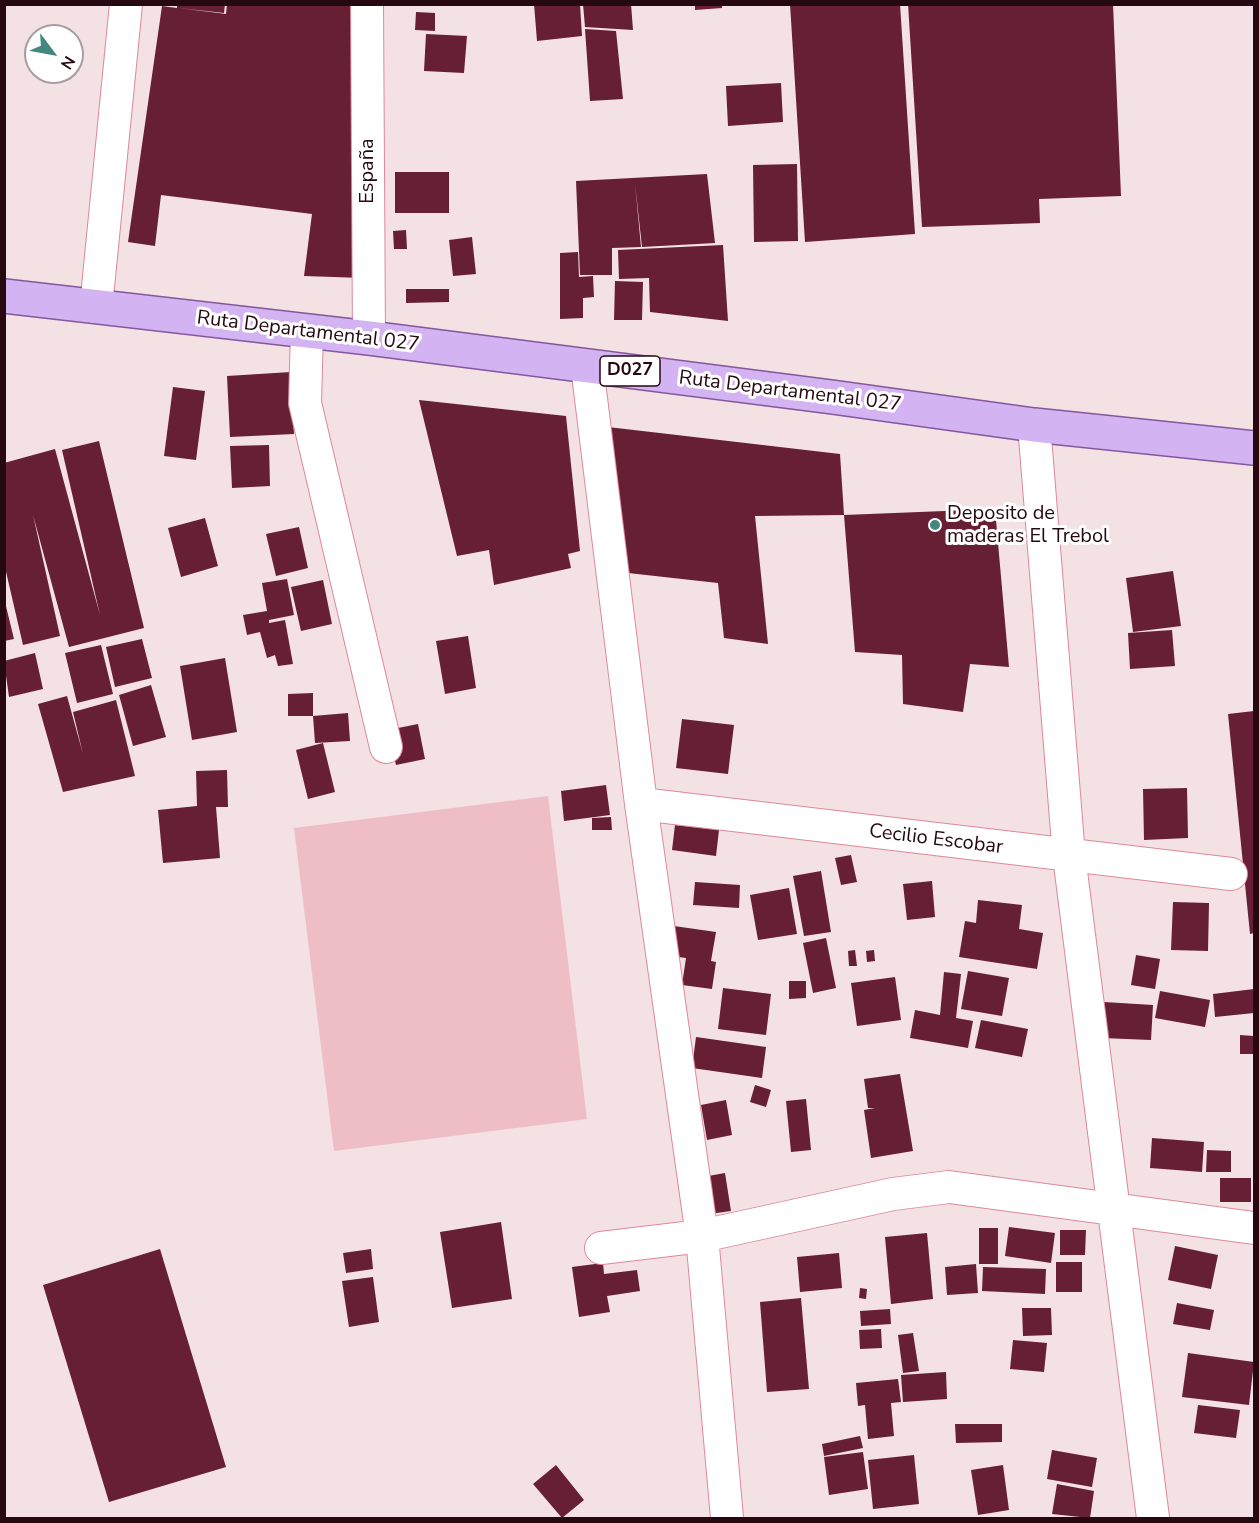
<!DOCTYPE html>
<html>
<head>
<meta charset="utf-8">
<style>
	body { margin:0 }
	#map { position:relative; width:1259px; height:1523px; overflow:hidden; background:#f4e1e4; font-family:"Nunito Sans",sans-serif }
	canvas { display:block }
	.frame { position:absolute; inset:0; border:6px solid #260810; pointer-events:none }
	.north { position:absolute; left:24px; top:24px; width:60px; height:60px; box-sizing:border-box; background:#fff; border:2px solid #a89c9f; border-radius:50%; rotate:122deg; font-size:16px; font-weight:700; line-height:24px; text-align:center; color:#260810 }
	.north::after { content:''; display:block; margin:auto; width:21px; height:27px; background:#428881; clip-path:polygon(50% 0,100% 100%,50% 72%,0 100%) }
</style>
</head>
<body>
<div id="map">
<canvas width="1259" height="1523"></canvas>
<div class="frame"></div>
<div class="north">N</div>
</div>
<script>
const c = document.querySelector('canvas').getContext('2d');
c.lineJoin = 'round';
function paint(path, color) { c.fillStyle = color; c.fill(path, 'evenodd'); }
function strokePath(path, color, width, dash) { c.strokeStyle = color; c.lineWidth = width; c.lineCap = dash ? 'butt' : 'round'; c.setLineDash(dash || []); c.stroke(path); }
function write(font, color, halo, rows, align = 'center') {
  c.font = font + ' "Nunito Sans",sans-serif'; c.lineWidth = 6; c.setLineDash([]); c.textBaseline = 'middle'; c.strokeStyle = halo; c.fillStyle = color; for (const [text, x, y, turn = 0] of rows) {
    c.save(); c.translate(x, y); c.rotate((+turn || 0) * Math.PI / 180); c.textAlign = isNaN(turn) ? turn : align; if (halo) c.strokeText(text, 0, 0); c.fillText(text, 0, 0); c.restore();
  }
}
paint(new Path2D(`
	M548,796L587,1119L334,1151L294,828Z`), '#efbdc6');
paint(new Path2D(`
	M177,4H225L224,13L179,8L226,14L227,4H362L363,278L304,276L312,214L161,195L155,246L128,242L162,6L177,8Z
	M534,4H580L582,36L537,41Z
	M583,4H631L633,30L585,27Z
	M695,4H722V8L695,10Z
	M790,4H900L915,234L805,242Z
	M908,4H1113L1121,196L1039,199L1040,223L922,227Z
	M416,12L435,13V31L415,30Z
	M585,29L616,31L623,99L590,101Z
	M426,34L467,36L464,73L424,71Z
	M781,83L783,122L728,126L726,86Z
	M797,164L798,241L754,242L753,165Z
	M395,172H449V213H395Z
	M707,174L715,243L642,247L635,183L641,247L612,248V275H580L576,181Z
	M406,230L407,249H394L393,231Z
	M472,237L476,274L453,276L449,240Z
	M723,245L728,321L650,312L649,278L619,279L618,250Z
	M578,252L579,277L593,276L594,297L583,298V318L560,319V253Z
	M615,281L643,282L642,320H614Z
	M406,289H449V302L406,303Z
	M291,372L294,434L230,437L227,376Z
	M173,387L205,391L196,460L164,456Z
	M419,400L566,416L580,551L568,554L571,568L494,585L489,550L457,556Z
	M608,427L840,454L844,515L755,516L768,644L724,638L718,583L619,572Z
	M99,441L144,628L69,647L33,515L60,636L23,645L4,563V463L55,449L100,615L62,450Z
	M269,445L270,486L232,488L230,446Z
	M995,509L1009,667L970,664L963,712L903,704L902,655L855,652L844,515Z
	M205,518L218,566L181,577L168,528Z
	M299,527L308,568L276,576L266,534Z
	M1173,571L1181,626L1133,632L1126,578Z
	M287,579L294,615L269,620V623L285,620L293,664L278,666L275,655L267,658L260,632L247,635L243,615L267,611L262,583Z
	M323,580L332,624L301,631L291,587Z
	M4,598L14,639L4,641Z
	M1172,630L1175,666L1130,669L1128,633Z
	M468,636L476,688L445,694L436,641Z
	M142,639L152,678L115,687L106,647Z
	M101,645L113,694L77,703L65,653Z
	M35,653L43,689L9,697L4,661Z
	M225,658L237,732L192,740L180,666Z
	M151,685L166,737L133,746L119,695Z
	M313,693V716H288V694Z
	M67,696L83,754L73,712L116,700L135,776L63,792L38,704Z
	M1254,711V933L1250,934L1228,714Z
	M348,713L350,741L315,743L313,716Z
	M682,719L734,725L728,774L676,768Z
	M418,724L425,759L396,765L388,730Z
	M323,743L335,792L308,799L296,750Z
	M227,770L228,807H216L220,858L163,863L158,810L197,806L196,771Z
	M606,785L610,815L564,821L561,791Z
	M1187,788L1188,838L1144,840L1143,789Z
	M611,817L612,830H592V818Z
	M675,825L719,830L716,856L672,850Z
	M851,855L857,882L841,885L835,858Z
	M821,871L831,932L804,936L793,876Z
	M932,881L935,917L907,920L903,884Z
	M695,882L740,885L739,908L693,905Z
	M789,888L797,934L758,940L750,895Z
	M978,900L1022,905L1019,929L1043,933L1037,969L959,957L965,921L976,923Z
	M1173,902L1209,903L1208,951L1171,950Z
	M674,926L716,932L711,961L716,962L712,989L682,985L686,958L670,956Z
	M826,938L836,988L813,993L803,943Z
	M855,950L857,966H849L848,951Z
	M874,950L875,961L867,962L866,951Z
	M1136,955L1160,959L1155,989L1131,985Z
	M968,971L1009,978L1002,1016L961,1009Z
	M944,972L961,974L956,1018L973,1021L968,1048L910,1038L915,1010L940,1015Z
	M895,977L901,1020L857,1026L851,983Z
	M789,981H806V998L789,999Z
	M723,988L771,994L766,1035L718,1029Z
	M1254,989V1013L1215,1017L1213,994Z
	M1160,991L1210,1000L1205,1027L1155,1018Z
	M1104,1002L1153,1005L1151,1040L1102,1038Z
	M981,1020L1028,1029L1022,1057L975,1048Z
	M1240,1035L1254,1036V1054H1240Z
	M696,1037L766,1047L762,1078L692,1068Z
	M900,1074L913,1151L871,1158L864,1110L875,1108H868L864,1079Z
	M755,1085L771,1090L766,1107L750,1102Z
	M806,1099L811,1150L791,1152L786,1101Z
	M726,1100L732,1135L707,1140L701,1105Z
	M1152,1138L1204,1142L1202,1172L1150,1168Z
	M1207,1150L1231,1151V1172H1206Z
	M725,1173L731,1211L702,1215L697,1178Z
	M1220,1178H1251V1202H1220Z
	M501,1222L512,1299L452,1308L440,1232Z
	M1009,1227L1055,1233L1051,1263L1005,1256Z
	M979,1228H998V1264H979Z
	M1060,1230H1086L1085,1255H1060Z
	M927,1233L933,1299L891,1304L885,1237Z
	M1175,1246L1218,1255L1211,1289L1168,1280Z
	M160,1249L226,1467L109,1502L43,1285Z
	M371,1249L373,1269L346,1273L343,1253Z
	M839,1253L842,1288L800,1292L797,1257Z
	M1056,1262H1082V1292H1056Z
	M603,1263L604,1274L637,1270L640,1291L607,1296L610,1312L579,1317L572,1267Z
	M976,1264L978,1293L947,1295L945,1267Z
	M983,1267L1046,1269L1045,1294L982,1291Z
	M373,1277L379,1322L349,1327L342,1281Z
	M860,1288L867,1289L866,1299L859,1298Z
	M801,1298L809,1389L767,1392L760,1302Z
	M1177,1303L1214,1310L1210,1330L1173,1324Z
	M1022,1308H1051L1052,1335L1023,1336Z
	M890,1309L891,1324L861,1326L860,1311Z
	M881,1329L882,1348L860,1349L859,1330Z
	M913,1333L919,1371L903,1373L898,1335Z
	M1013,1340L1047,1343L1044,1372L1010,1369Z
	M1188,1353L1254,1362L1249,1405L1182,1397Z
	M946,1372L947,1399L903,1402L901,1375Z
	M898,1379L901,1402L891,1403L894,1436L868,1439L865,1405L858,1406L856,1383Z
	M1198,1405L1240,1410L1236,1438L1194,1433Z
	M955,1424H1002V1442L956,1443Z
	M860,1436L863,1448L824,1456L822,1444Z
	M1052,1450L1097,1458L1092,1487L1047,1479Z
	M863,1452L868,1489L829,1495L824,1457Z
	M914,1455L919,1504L873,1509L868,1460Z
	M556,1465L584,1500L562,1518L533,1484Z
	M1003,1465L1009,1510L978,1515L971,1470Z
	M1057,1484L1094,1491L1090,1518L1052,1514Z`), '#671f33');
const minor = new Path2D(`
	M367,4L369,338
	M96,307L126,4
	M307,331L305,403L386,747
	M587,366L641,804L702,1236L727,1518
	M1034,425L1069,856L1153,1518
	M641,804L1231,874
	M601,1248L702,1236L893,1194L949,1187L1254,1228`);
const major = new Path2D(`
	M4,296L369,338L832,397L1034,425L1254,448`);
strokePath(minor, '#dd899a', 34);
strokePath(major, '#84579d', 36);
strokePath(minor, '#fff', 32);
strokePath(major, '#d4b3f2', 33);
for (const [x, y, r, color] of [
	[935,525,6,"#428881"]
]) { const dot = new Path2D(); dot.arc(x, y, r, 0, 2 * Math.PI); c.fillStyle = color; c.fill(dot); strokePath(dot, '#fff', 2); }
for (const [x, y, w] of [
	[630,371,60]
]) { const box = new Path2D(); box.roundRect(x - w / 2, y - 15, w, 30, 4.5); c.fillStyle = '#fff'; c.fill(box); strokePath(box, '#260810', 1.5); }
write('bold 18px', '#260810', null, [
	["D027",630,371]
]);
write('20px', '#260810', '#fff', [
	["España",368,171,-90],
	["Ruta Departamental 027",308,332,7],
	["Ruta Departamental 027",790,392,7],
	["Cecilio Escobar",936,840,7]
]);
write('20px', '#260810', '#fff', [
	["Deposito de",947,514],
	["maderas El Trebol",947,537]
], 'left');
</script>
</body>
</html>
